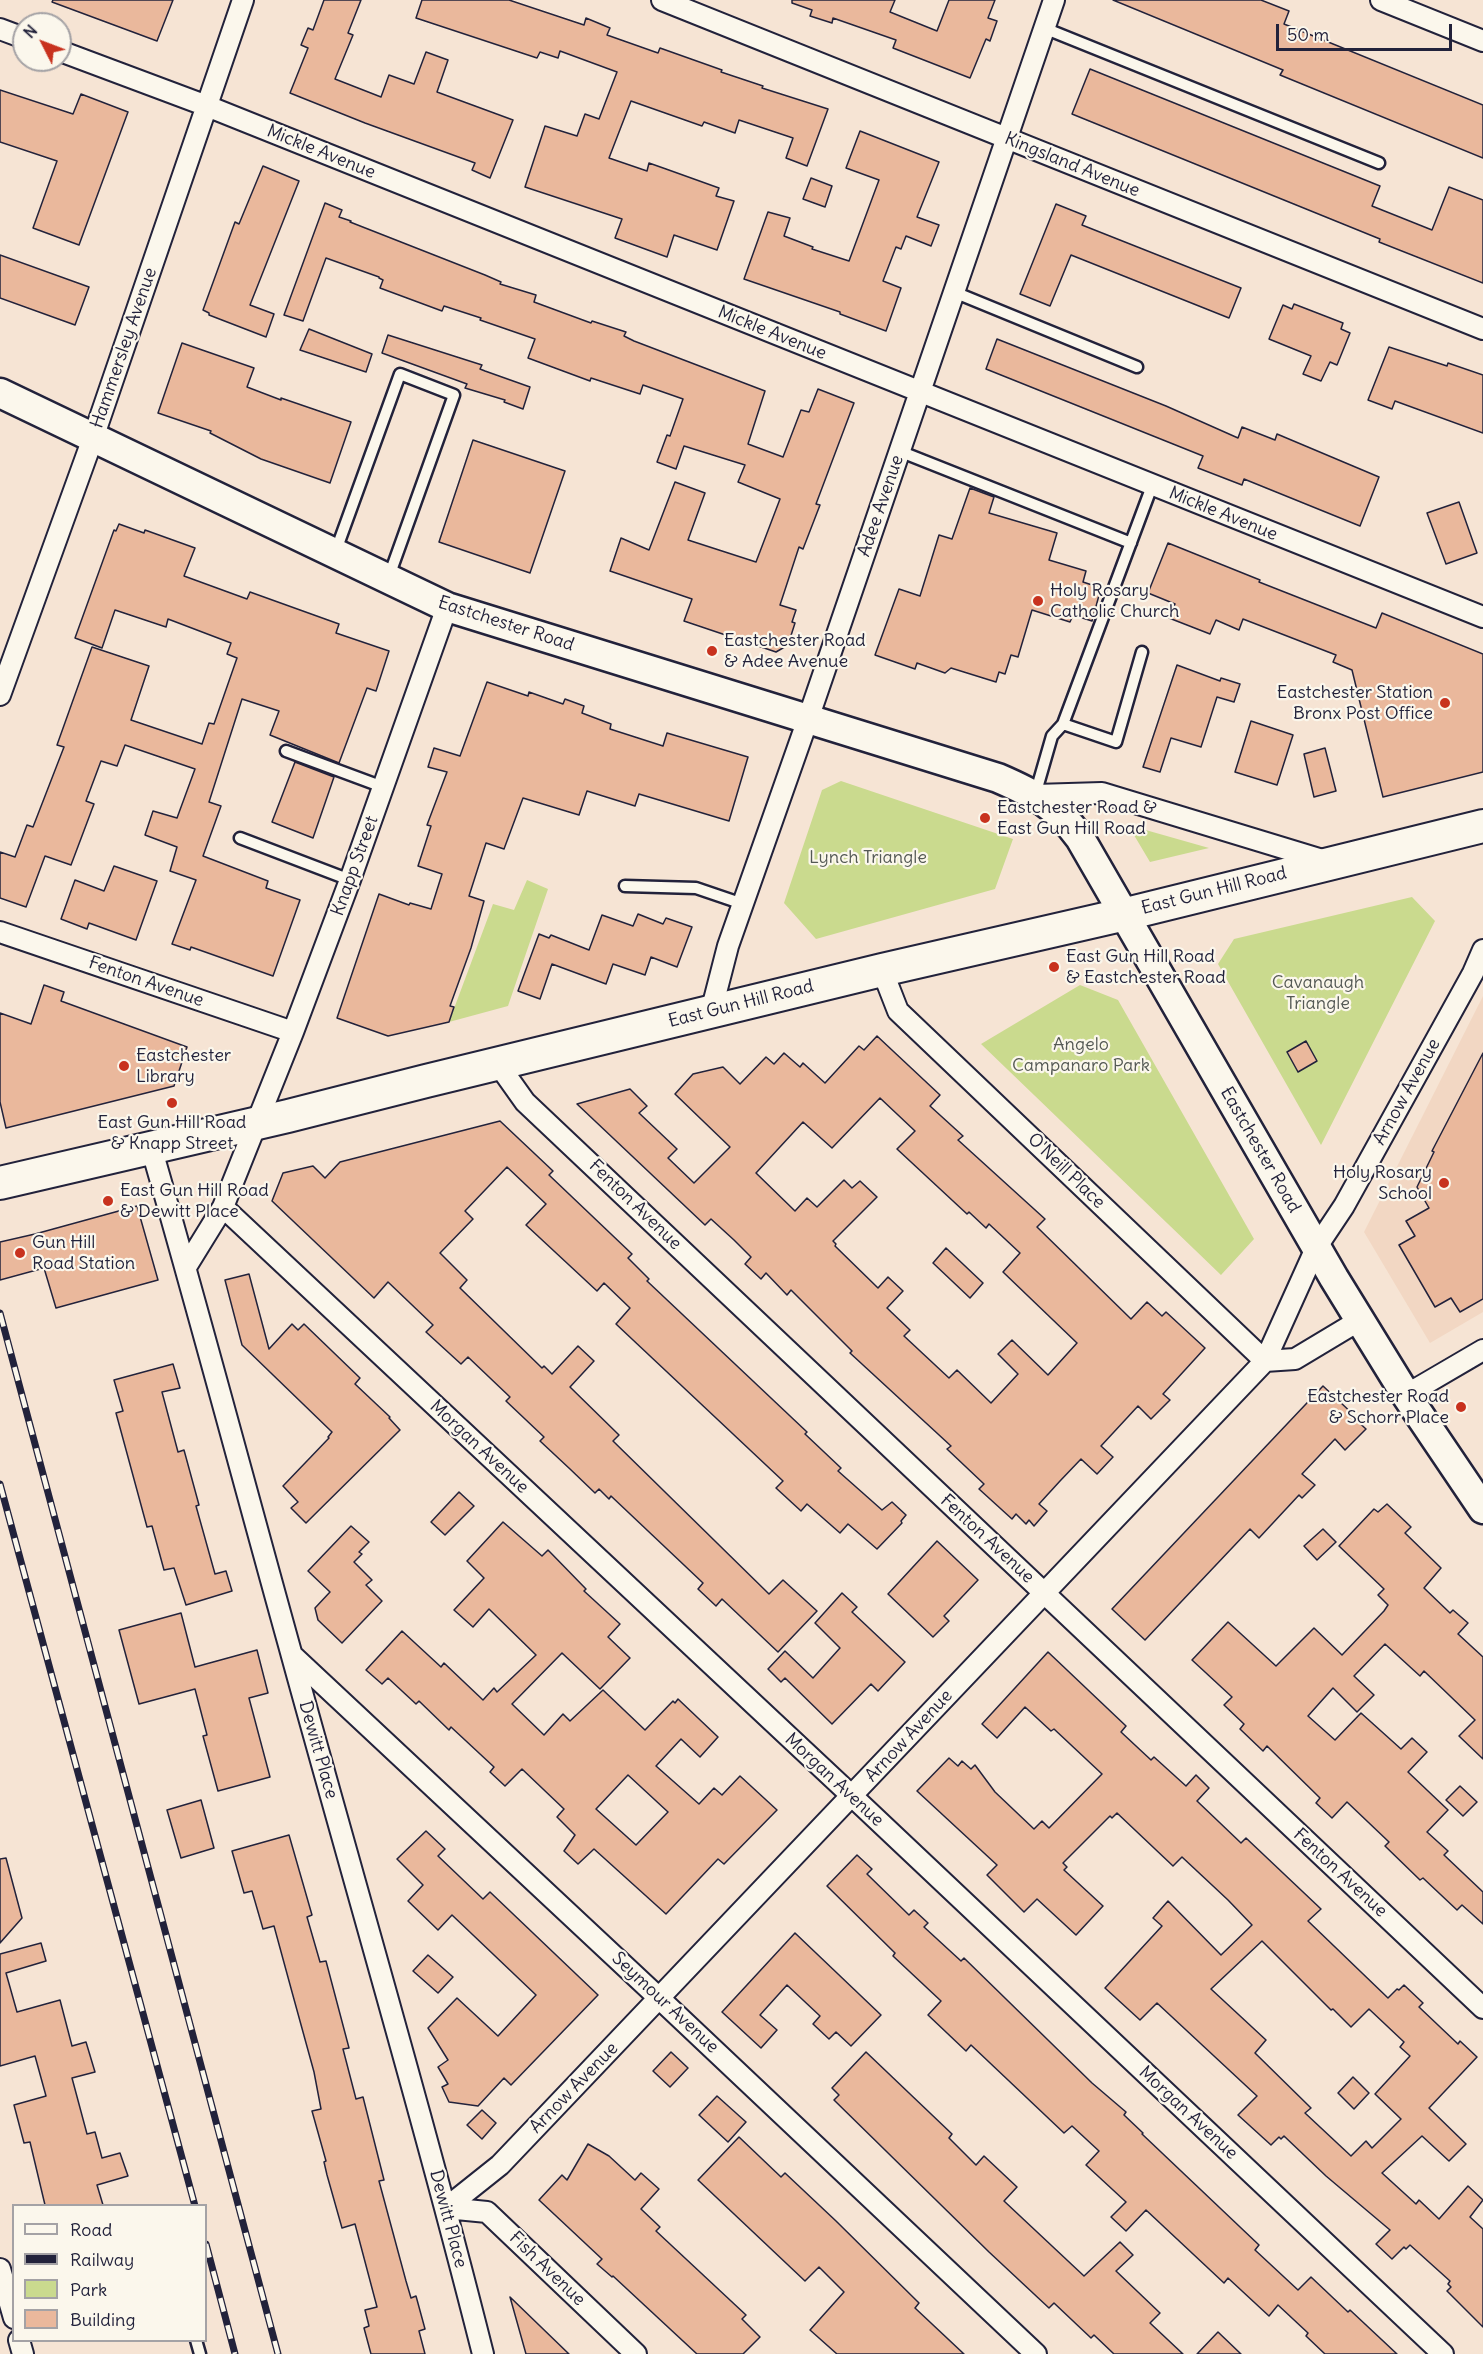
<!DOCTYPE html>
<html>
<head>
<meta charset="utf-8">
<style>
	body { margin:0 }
	#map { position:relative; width:1483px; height:2354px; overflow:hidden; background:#f6e4d4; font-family:Delius,sans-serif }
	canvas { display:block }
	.legend { position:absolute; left:12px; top:2204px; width:195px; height:138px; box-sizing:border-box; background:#fbf7ec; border:2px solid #a4a2a5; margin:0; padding:8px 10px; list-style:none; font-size:18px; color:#22223b }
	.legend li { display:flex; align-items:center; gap:12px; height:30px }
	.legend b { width:30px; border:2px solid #a4a2a5 }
	.north { position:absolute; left:12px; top:12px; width:60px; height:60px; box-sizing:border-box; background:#fbf7ec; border:2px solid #a4a2a5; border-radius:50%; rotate:312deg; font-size:16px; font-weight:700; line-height:24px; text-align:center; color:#22223b }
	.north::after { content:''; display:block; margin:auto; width:21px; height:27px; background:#c8321e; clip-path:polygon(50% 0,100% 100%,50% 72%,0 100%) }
	.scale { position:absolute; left:1276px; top:24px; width:176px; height:27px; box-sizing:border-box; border:3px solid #22223b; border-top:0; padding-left:8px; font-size:18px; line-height:21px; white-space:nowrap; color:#22223b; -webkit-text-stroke:4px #fbf7ec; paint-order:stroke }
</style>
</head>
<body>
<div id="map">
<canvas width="1483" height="2354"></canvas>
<ul class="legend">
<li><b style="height:8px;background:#fbf7ec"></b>Road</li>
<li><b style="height:8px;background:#22223b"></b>Railway</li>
<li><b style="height:16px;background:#cada8e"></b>Park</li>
<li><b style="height:16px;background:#eab89c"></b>Building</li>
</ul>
<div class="north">N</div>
<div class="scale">50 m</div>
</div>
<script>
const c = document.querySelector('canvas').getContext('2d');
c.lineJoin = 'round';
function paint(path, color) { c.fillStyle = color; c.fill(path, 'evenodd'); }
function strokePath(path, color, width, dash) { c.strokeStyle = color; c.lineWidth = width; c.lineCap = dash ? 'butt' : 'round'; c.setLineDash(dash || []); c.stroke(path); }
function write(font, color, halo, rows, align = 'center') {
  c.font = font + ' Delius,sans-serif'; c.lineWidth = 4.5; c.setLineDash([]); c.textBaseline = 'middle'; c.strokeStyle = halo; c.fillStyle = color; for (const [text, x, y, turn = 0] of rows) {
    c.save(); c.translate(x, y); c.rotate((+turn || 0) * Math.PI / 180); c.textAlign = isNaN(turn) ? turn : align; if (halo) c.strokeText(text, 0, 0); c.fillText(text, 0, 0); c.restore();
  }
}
paint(new Path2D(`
	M1483,996V1312L1430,1343L1364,1232Z`), '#f2d7c3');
paint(new Path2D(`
	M841,781L1013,839L995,889L816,939L784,903L822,790Z
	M1128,825L1209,848L1150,862Z
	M527,880L548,889L508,1006L449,1022L493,904L514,910Z
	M1412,897L1435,921L1321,1145L1218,964L1234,939Z
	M1080,985L1118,1000L1254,1239L1221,1275L981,1044Z`), '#cada8e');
const building = new Path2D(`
	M53,0H173L157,41L52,2Z
	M324,0H361L348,33L353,35L335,79L381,97L389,75L414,84L426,52L448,60L437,92L513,120L490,178L472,170L475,163L365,123L290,93L308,48L301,45L308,28L313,30Z
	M422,0H509L584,25L586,18L610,28L607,35L658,53L660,48L722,70L721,72L763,86L762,88L828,109L807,166L786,158L793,138L739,120L735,133L704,122L702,126L631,101L609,158L647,171L649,163L666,169L719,188L716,196L734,201L717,250L674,235L667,257L615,238L622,219L525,187L545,126L577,136L585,114L599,119L617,72L560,51L558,58L540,52L537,58L416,18Z
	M792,0H895L890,12L937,31L949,0H995L988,18L997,21L990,41L986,39L970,78L893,48L896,40L833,18L832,23L810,16L812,10L792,3Z
	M1113,0H1261L1289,11L1284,24L1483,105V158L1280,75L1283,70Z
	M1090,69L1380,186L1372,206L1432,230L1449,187L1483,200V283L1379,242L1380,239L1072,114Z
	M0,90L73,114L81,94L128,112L79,245L33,228L57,161L0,142Z
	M860,131L939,162L917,217L939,225L931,246L906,236L901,249L896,247L883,281L901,288L886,331L840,314V312L744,279L768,212L790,218L784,236L813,247L812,249L849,261L879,180L846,168Z
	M263,166L299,181L250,305L274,314L266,337L209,315V313L203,310L235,222L239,224Z
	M811,178L832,186L825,207L803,199Z
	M325,203L342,210L339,217L351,221L350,222L485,275L501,282L500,284L536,295L534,302L591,323L592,321L626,332L624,336L634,341L765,391L748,444L783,457L801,410L809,412L818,389L854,403L816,504L820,505L803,549L799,547L780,605L796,610L792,622L795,623L788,645L776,652L684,621L692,599L610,571L621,538L649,550L675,482L705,493L688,540L756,562L780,499L738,482L745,465L684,446L676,469L657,462L667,435L670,436L683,399L643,385L640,394L591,378L590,381L528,358L535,339L480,320L481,318L444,306L442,311L380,288L383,280L379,278V277L326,258L303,321L284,315Z
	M1056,204L1086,216L1082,225L1241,288L1229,318L1071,255L1050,306L1020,294Z
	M0,255L89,287L75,325L0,298Z
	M1294,304L1343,323L1341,329L1350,333L1337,365L1330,362L1321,381L1303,374L1311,356L1269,339L1283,305L1292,309Z
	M309,329L372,354L366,372L300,350Z
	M388,335L482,365L480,369L485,371L530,387L523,409L504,402L505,400L465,388L467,384L382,353Z
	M997,339L1166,406L1238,438L1242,427L1275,440L1277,434L1379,477L1360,526L1244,479L1242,485L1198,468L1203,456L986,369Z
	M182,343L254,368L247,387L281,400V398L351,422L330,483L261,459L210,433L211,431L158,413Z
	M1389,347L1447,366L1448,363L1483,375V433L1395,401L1392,409L1368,400Z
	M473,440L565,471L530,573L439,542Z
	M970,488L994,497L989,513L1057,533L1049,560L1086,571L1083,582L1101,588L1092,621L1073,615L1070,622L1032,610L1018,657L1011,655L1005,674L999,672L996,682L951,668L945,673L917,663L915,669L875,655L899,589L920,596L939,535L952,539Z
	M1459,502L1477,553L1446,564L1427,513Z
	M119,524L144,533L145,530L195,548L184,576L247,599L250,592L339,624L336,633L389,651L376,691L367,688L339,763L270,735L279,711L242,699L209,802L221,806L203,856L268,881L266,888L300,900L273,976L191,947L190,950L172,944L196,880L170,871L177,847L145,835L153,811L177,818L195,769L125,745L117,766L101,761L86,801L94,804L71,865L45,856L26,907L0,898V852L15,857L27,825L33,827L64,747L57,745L92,647L149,666L131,720L202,744L209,723L214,724L237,658L227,654L231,643L168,619L166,627L115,610L102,648L75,638L114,530L116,531Z
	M1168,543L1260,580L1259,582L1376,628L1382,613L1483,654V772L1383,797L1352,670L1333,662L1336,655L1243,619L1239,630L1216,620L1210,634L1169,618L1175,604L1148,593Z
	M1177,665L1220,681L1221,678L1240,684L1234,702L1217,697L1201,747L1171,738L1160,772L1143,767Z
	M487,682L528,696L529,692L563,704L565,699L584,706L582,713L611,724L610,729L663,746L667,733L748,757L729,821L639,794L635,806L587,791L579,815L523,798L504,849L486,843L469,896L484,901L471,948L450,1006L454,1007L449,1022L388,1036L337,1018L379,894L409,905L410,903L431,909L442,874L418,866L431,826L427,825L447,772L428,767L434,748L460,756Z
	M1251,721L1293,735L1277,785L1235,772Z
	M1325,748L1336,791L1314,797L1304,754Z
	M295,762L334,777L313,838L272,822Z
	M114,866L157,881L136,940L89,923L87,929L61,919L75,880L104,891Z
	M638,914L663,924L666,918L692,927L677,967L651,957L645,975L613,964L606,984L552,964L540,999L518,991L539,934L549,938L551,935L589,950L602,915L633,926Z
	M44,985L64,992L61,1001L187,1047L174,1086L6,1128L0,1102V1013L31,1024Z
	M877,1036L940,1095L930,1106L963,1136L958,1140L1045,1219L1037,1227L1131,1319L1147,1302L1162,1316L1166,1312L1205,1348L1163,1394L1170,1400L1151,1419L1138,1406L1101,1446L1113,1457L1097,1474L1081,1459L1060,1481L1039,1504L1047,1511L1034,1526L1029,1520L1026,1524L1016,1514L1012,1519L979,1489L984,1484L947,1449L951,1446L850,1353L852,1351L791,1290L787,1295L766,1273L761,1279L745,1264L751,1257L734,1240L711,1219L705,1225L577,1104L630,1089L647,1106L639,1113L677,1149L668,1158L694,1183L730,1147L675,1094L693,1074L723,1067L740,1084L766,1057L774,1064L784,1053L800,1067L803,1063L825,1083L859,1046L864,1050ZM880,1098L915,1131L897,1149L967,1214L969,1212L986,1228L989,1224L1020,1253L1003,1272L1077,1343L1048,1375L1012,1340L998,1354L1018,1374L991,1403L957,1370L949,1378L904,1336L910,1330L887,1308L903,1291L888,1277L878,1288L835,1246L836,1244L833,1241L877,1197L860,1181L852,1188L844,1180L817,1207L807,1198L795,1211L756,1173L803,1122L832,1148Z
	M1306,1041L1317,1061L1298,1072L1287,1052Z
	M1483,1053V1299L1460,1312L1451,1298L1435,1307L1399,1245L1415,1236L1406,1221L1429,1208L1417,1187L1434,1152L1432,1151Z
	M500,1121L553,1171L549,1175L632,1254L628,1258L649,1279L647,1281L807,1432L805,1434L841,1468L838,1471L882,1510L892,1502L906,1515L901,1521L902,1523L877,1549L848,1524L840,1533L807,1504L801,1511L776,1488L783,1481L616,1324L630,1308L604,1283L597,1291L526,1225L546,1204L507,1167L465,1211L473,1219L440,1253L467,1280L460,1288L542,1368L544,1366L552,1374L578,1346L594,1361L570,1387L619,1435L613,1441L769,1594L783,1580L817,1611L778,1652L722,1599L716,1606L698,1589L703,1583L611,1496L609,1499L599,1489L595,1493L570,1469L540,1441L544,1437L506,1401L510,1397L468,1357L461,1364L426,1332L433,1325L388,1282L374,1298L272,1201L283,1173L313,1166L325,1178L340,1162Z
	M137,1206L158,1280L56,1308L44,1268L0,1280V1242L35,1234Z
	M946,1248L983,1283L970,1298L933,1263Z
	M249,1274L269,1349L292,1324L298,1330L304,1324L360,1378L355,1384L390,1417L389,1418L400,1430L306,1523L291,1508L298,1502L283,1486L329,1438L328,1437L332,1432L242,1345L225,1280Z
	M173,1364L180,1388L162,1392L178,1452L184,1450L199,1505L196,1506L215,1574L226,1571L232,1591L186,1605L174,1568L164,1570L152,1526L147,1527L116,1413L123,1411L114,1380Z
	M1323,1386L1356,1417L1354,1418L1366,1429L1345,1450L1335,1439L1302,1474L1315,1485L1302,1498L1299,1495L1259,1538L1250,1529L1145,1640L1112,1609Z
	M459,1492L474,1506L445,1535L431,1522Z
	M1387,1504L1411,1527L1405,1533L1441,1568L1424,1588L1450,1613L1453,1610L1468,1623L1458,1634L1483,1657V1759L1459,1736L1475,1720L1424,1671L1420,1676L1385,1644L1354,1676L1374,1695L1357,1712L1333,1688L1308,1716L1335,1740L1361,1713L1401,1749L1412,1738L1427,1752L1408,1772L1448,1810L1427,1832L1448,1851L1444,1855L1483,1892V1924L1462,1905L1457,1910L1423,1878L1420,1880L1385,1846L1389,1842L1347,1802L1332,1818L1316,1803L1320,1798L1267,1746L1263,1751L1240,1729L1244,1724L1224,1705L1232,1697L1192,1660L1228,1622L1276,1666L1314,1628L1342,1655L1384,1611L1388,1605L1378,1595L1384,1589L1339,1546L1374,1509L1378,1512Z
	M503,1522L542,1556L548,1550L586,1589L584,1591L620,1624L608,1637L630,1658L600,1689L562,1653L512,1704L544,1735L563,1714L570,1721L603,1690L645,1730L673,1701L675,1703L678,1699L718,1737L700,1757L681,1739L656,1766L699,1804L714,1788L722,1795L740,1776L777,1810L724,1864L718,1859L666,1914L594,1849L578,1864L564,1851L575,1835L557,1817L564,1809L522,1769L505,1786L490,1772L494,1767L451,1727L449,1730L419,1701L416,1704L388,1678L382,1684L366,1670L402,1631L441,1667L444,1663L483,1700L494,1688L497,1692L536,1655L489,1609L473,1627L454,1610L484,1578L467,1561ZM628,1775L668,1812L636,1845L596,1809Z
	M351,1526L369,1542L359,1552L362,1554L354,1562L372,1580L366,1585L382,1601L342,1643L318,1620L315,1608L330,1592L308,1571Z
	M1323,1529L1336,1542L1317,1560L1304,1546Z
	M937,1541L978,1580L944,1616L949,1621L933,1637L888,1594Z
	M842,1593L857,1607L852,1612L905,1662L878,1691L871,1684L832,1724L785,1678L781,1682L768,1669L785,1651L813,1678L840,1648L815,1623Z
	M181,1613L195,1667L257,1650L268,1693L249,1698L270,1777L218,1791L203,1736L207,1735L195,1689L139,1704L119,1630Z
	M1048,1652L1126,1726L1121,1732L1151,1760L1154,1757L1186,1786L1196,1775L1209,1788L1197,1801L1241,1843L1246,1838L1321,1909L1308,1921L1388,1998L1397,1989L1399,1990L1404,1985L1423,2003L1419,2007L1458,2044L1460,2041L1477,2057L1429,2108L1466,2144L1449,2161L1422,2136L1382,2173L1416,2204L1419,2200L1439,2219L1468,2186L1483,2200L1470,2217L1483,2229V2327L1447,2291L1451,2287L1448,2284L1450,2281L1410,2245L1406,2249L1404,2247L1392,2259L1376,2244L1390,2230L1326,2176L1284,2136L1281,2139L1279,2137L1271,2145L1238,2115L1257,2096L1157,2003L1140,2020L1105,1988L1162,1926L1153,1918L1168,1901L1221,1955L1252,1925L1228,1900L1182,1857L1173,1866L1117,1813L1112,1818L1110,1816L1063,1863L1067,1867L1064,1870L1103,1906L1076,1935L1037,1899L1024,1912L987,1875L997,1865L917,1791L949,1758L958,1766L962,1761L971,1769L975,1765L995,1792L1034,1829L1042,1821L1049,1828L1102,1774L1054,1729L1051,1731L1025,1707L997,1738L982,1724ZM1262,1941L1331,2010L1333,2009L1351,2027L1369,2009L1404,2042L1400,2047L1410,2056L1375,2094L1401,2119L1372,2148L1366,2141L1351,2156L1305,2113L1311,2108L1255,2053L1266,2040L1211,1989Z
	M1460,1786L1477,1802L1463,1816L1446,1800Z
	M201,1800L214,1848L181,1858L167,1810Z
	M426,1831L445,1849L438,1856L460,1877L483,1899L490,1892L598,1995L511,2085L504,2078L478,2106L449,2102L442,2087L448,2084L438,2067L448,2060L428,2028L457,1998L498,2036L536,1995L452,1915L438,1930L408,1901L423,1885L397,1859Z
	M289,1835L312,1915L307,1917L320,1962L326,1961L349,2048L343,2049L356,2099L363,2097L384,2180L379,2181L406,2281L411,2298L416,2296L425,2329L419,2331L425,2354H371L364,2328L369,2326L365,2310L377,2307L355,2224L342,2228L327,2175L324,2162L326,2161L312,2111L321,2109L314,2072L292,1992L274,1926L263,1929L252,1891L244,1893L232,1851Z
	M857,1855L872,1869L867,1874L909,1915L914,1910L928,1923L924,1927L961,1961L964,1958L1092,2083L1126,2112L1124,2115L1143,2133L1142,2134L1259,2245L1255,2250L1298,2290L1311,2277L1348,2312L1350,2310L1397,2354H1325L1306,2336L1308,2333L1278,2305L1269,2316L1228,2278L1224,2283L1146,2210L1126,2231L1111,2217L1126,2202L1086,2165L1099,2151L1072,2126L1064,2133L971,2045L966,2051L928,2015L941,2001L893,1956L895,1953L827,1886Z
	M6,1858L22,1918L0,1943V1859Z
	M795,1933L881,2015L851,2046L836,2032L829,2039L813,2024L820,2016L787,1985L760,2015L777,2030L761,2048L722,2012Z
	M41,1943L46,1961L6,1973L17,2012L60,2000L72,2046L86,2042L95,2072L72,2078L87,2134L95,2132L102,2158L120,2153L128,2176L97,2185L103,2205H45L30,2142L24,2143L14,2105L46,2096L35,2056L0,2066V1954Z
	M428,1955L453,1977L438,1993L413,1971Z
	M671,2052L688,2068L670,2087L653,2071Z
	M866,2052L952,2134L949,2138L976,2165L984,2156L1017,2187L1004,2201L1084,2276L1120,2242L1133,2255L1116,2271L1160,2313L1150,2323L1183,2354H1114L1094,2335L1091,2338L1054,2303L1049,2308L989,2252L834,2100L839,2095L832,2088Z
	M1353,2077L1369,2093L1354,2109L1338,2093Z
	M717,2096L746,2122L728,2142L699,2115Z
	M482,2110L496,2123L482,2139L467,2125Z
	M739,2137L781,2177L785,2173L836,2221L919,2303L915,2308L964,2354H837L810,2330L844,2292L819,2267L805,2281L698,2180Z
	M588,2144L609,2156L635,2180L641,2173L659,2189L641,2209L660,2227L656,2231L746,2315L742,2319L760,2337L743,2354H697L613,2276L612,2277L597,2264L602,2259L539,2200L562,2175L567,2180Z
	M510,2297L569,2354H526Z
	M1218,2332L1241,2354H1197Z`);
paint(building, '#eab89c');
strokePath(building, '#22223b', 1.5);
const lane = new Path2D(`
	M1044,28L1379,163
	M954,292L1137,367
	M899,451L1131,543
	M335,553L400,374L454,395L388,579
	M1063,724L1116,742L1142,652
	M286,751L383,787
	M1035,795L1052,736L1063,724L1152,486
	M240,838L350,880
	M625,886L696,888L743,904
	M196,2340L200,2354`);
const street = new Path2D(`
	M662,0L1483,329
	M1381,0L1483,41
	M0,29L24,38
	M60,51L207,106L1483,617
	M0,695L93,438L243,0
	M1035,795L1102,793L1329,862
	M0,932L293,1032
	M882,970L898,1011L1265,1361L1295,1359L1360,1320
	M711,1012L728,946L808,719L1054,0
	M498,1064L525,1102L1483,2008
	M151,1147C200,1316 245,1487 292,1656C356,1889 424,2120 483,2354
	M223,1207L852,1796L1443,2354
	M186,1267L223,1207L293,1032L350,880L447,607
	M1406,1395L1483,1350
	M292,1655L660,1999L1036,2354
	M446,2208L500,2165L1265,1361L1316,1248L1344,1206L1473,973L1483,950
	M446,2208L487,2212L636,2354
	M0,2269L14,2318
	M19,2340L23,2354`);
const secondary = new Path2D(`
	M0,393L447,607L998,778C1035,794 1056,805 1080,838L1334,1278L1406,1395L1483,1509`);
const primary = new Path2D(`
	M0,1183L288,1116L426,1081L882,970L1126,914L1483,826`);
strokePath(lane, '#22223b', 15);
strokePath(street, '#22223b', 24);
strokePath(secondary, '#22223b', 33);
strokePath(primary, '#22223b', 36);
strokePath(lane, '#fbf7ec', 10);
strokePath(street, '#fbf7ec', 20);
strokePath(secondary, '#fbf7ec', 28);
strokePath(primary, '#fbf7ec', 32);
const rail = new Path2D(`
	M0,1313L278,2354
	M0,1484L195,2206
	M206,2244L235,2354`);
strokePath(rail, '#22223b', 7);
strokePath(rail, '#fbf7ec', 4.5, [14]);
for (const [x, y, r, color] of [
	[1038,601,6,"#c8321e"],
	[712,651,6,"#c8321e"],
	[1445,703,6,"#c8321e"],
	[985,818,6,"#c8321e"],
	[1054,967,6,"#c8321e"],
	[124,1066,6,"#c8321e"],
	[172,1103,6,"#c8321e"],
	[1444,1183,6,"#c8321e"],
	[108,1201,6,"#c8321e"],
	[20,1253,6,"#c8321e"],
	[1461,1407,6,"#c8321e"]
]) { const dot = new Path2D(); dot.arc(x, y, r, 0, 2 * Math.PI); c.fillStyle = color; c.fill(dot); strokePath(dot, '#fbf7ec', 2); }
write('18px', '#22223b', '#fbf7ec', [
	["Mickle Avenue",321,152,22],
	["Kingsland Avenue",1072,165,22],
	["Mickle Avenue",772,333,22],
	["Hammersley Avenue",124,348,-71],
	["Adee Avenue",881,506,-71],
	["Mickle Avenue",1223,514,22],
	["Eastchester Road",506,624,18],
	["Knapp Street",355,866,-70],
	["East Gun Hill Road",1214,891,-14],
	["Fenton Avenue",146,982,19],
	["East Gun Hill Road",741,1004,-14],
	["Arnow Avenue",1407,1092,-61],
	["Eastchester Road",1260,1150,60],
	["O'Neill Place",1066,1171,44],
	["Fenton Avenue",635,1205,44],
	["Morgan Avenue",479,1447,43],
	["Fenton Avenue",987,1539,43],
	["Arnow Avenue",909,1736,-47],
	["Dewitt Place",318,1750,74],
	["Morgan Avenue",834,1780,43],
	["Fenton Avenue",1340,1873,43],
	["Seymour Avenue",665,2003,43],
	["Arnow Avenue",574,2088,-46],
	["Morgan Avenue",1188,2113,43],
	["Dewitt Place",448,2219,75],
	["Fish Avenue",547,2269,44]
]);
write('18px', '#22223b', '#fbf7ec', [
	["Holy Rosary",1050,591],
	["Catholic Church",1050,612],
	["Eastchester Road",724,641],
	["& Adee Avenue",724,662],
	["Eastchester Station",1433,693,"right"],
	["Bronx Post Office",1433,714,"right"],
	["Eastchester Road &",997,808],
	["East Gun Hill Road",997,829],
	["East Gun Hill Road",1066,957],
	["& Eastchester Road",1066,978],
	["Eastchester",136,1056],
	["Library",136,1077],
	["East Gun Hill Road",172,1123,"center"],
	["& Knapp Street",172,1144,"center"],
	["Holy Rosary",1432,1173,"right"],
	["School",1432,1194,"right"],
	["East Gun Hill Road",120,1191],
	["& Dewitt Place",120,1212],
	["Gun Hill",32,1243],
	["Road Station",32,1264],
	["Eastchester Road",1449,1397,"right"],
	["& Schorr Place",1449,1418,"right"]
], 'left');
write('18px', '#545954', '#fbf7ec', [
	["Lynch Triangle",868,858],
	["Cavanaugh",1318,983],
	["Triangle",1318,1004],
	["Angelo",1081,1045],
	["Campanaro Park",1081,1066]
]);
</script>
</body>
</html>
